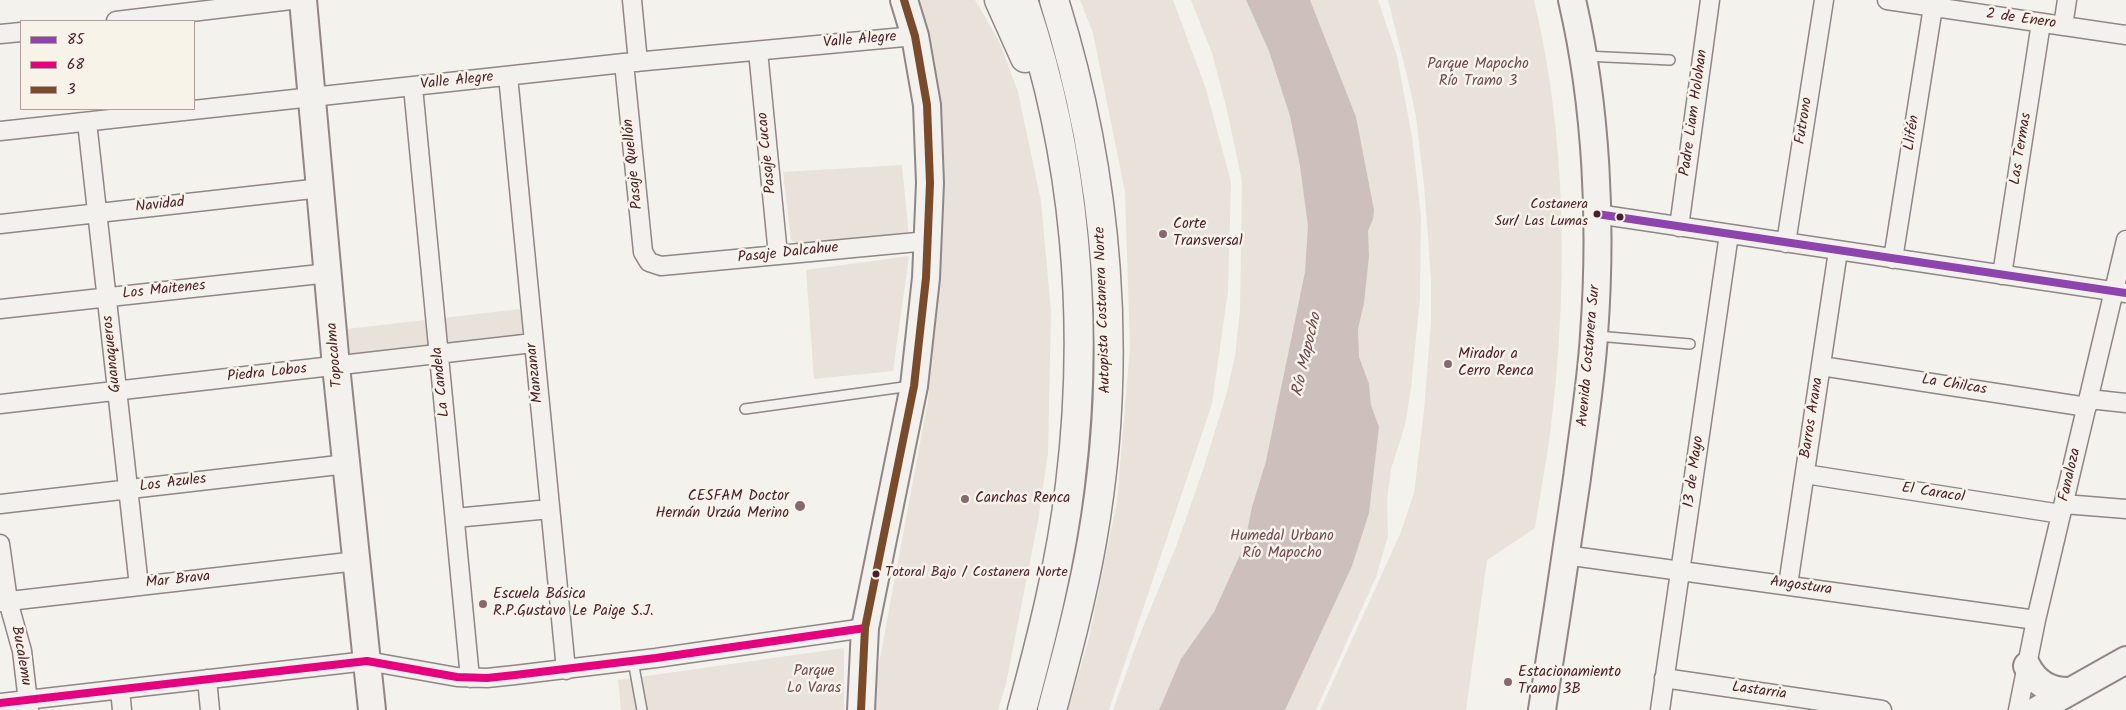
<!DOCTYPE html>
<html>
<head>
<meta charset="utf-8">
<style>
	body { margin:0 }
	#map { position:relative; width:2126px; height:710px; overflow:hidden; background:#f4f2ec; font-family:Kalam,sans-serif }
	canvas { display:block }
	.legend { position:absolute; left:20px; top:20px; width:175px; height:90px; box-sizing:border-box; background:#f7f3e8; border:1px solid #b29e9c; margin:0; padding:6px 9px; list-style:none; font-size:15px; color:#4a1f2b }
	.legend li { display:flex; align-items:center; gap:10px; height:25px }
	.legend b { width:25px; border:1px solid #b29e9c }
</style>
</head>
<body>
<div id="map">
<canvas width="2126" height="710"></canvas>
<ul class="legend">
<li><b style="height:6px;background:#8e44ad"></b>85</li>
<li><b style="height:6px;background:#e5007d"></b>68</li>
<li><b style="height:6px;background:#7a4b2a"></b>3</li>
</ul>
</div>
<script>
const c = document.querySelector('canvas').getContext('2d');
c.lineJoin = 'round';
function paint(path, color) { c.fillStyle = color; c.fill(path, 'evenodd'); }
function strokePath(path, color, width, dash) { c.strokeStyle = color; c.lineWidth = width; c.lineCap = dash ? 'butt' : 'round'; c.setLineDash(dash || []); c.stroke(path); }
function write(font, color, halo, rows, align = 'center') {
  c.font = font + ' Kalam,sans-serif'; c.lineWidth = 5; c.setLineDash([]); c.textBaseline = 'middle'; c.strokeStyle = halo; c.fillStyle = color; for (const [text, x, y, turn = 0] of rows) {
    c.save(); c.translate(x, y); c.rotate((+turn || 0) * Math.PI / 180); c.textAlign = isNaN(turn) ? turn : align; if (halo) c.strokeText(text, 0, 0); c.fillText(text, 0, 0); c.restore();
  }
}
paint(new Path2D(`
	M913,0H975L999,41L1018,92L1041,201L1051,311L1048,453L1038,521L1006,684L998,710H873L876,680L928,400L934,297Z
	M1080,0H1173L1206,89L1231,182L1228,291L1212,404L1109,710H1068L1089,638L1117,501L1130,347L1125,192L1093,33Z
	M1191,0H1378L1397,56L1412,137L1421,217L1420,298L1411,388L1405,425L1391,469L1387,500L1388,536L1376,577L1316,710H1113L1139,637L1177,544L1203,470L1227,392L1235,356L1240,310L1242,181L1227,110L1212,53Z
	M1388,0H1534C1567,139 1568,285 1551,426C1547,460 1540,494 1535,528L1487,560L1466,710H1320L1401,532L1414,493L1424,411L1431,322V279L1424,185L1416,117L1409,84Z
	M902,165L909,237L800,247L791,240L783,172Z
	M909,256L893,371L814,379L806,270Z
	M520,309L523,336L351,357L347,329Z
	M844,648V710H621L618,680Z`), '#e8e2da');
paint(new Path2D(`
	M1246,0H1310L1356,117L1374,210L1373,219L1368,231L1369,256L1364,303L1358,329L1359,357L1369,384L1371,405L1379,427L1369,513L1352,566L1285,710H1159L1181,659L1214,612L1244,546L1252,507L1266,461L1305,272L1308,226L1300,166L1290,116L1269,51Z`), '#cdc0bc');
const lane = new Path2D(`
	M1585,56L1670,60
	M1597,336L1690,344
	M745,409L911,386
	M633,661L642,710`);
const street = new Path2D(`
	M632,0L638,62
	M1887,0L2126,35
	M116,21L291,0
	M2063,26L2067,0
	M0,34L21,32
	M758,51L778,255
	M624,63L643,252L649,262L661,266L928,241
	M508,76L566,670
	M413,87L470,678
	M87,122L139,586
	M0,131L624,63L915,36
	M1597,214L2126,293
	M0,224L321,188
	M1679,227L1710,0
	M1786,243L1824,0
	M1893,259L1933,7
	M2002,275L2041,23
	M0,309L329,273
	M1821,366L2087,407
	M2089,399L2126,403
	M0,404L533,343
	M1805,474L2061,514
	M0,504L347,464
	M2064,504L2126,509
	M455,518L550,509
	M0,544L8,601L22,651L29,710
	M1565,555L2036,620
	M1788,585L1838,251
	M0,602L357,561
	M1664,678L1882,710
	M207,679L210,710
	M120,690L122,710
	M0,703L367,661L457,677L487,678L515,675L656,658L865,628
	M1660,710L1729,234
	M2018,710L2036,620L2126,240`);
const secondary = new Path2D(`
	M303,0L336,366L372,710
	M2027,666C2036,684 2051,692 2071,691
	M861,710L865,628L914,386L926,278L930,183L927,105L915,36L904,0
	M1542,710C1554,633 1566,555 1577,478C1583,430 1591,383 1594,335C1602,226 1597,107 1572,0
	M2037,710L2126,660`);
const highway = new Path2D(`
	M999,0L1025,58
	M1022,710C1042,636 1061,561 1070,485C1090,322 1076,155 1023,0
	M1052,710C1067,654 1082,598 1092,541C1124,360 1109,175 1054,0`);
strokePath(lane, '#8f8685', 12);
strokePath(street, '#8f8685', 21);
strokePath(secondary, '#8f8685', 30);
strokePath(highway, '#8f8685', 31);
strokePath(lane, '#f2f1ed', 9);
strokePath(street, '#f2f1ed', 18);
strokePath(secondary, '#f2f1ed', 26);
strokePath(highway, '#f2f1ed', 28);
strokePath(new Path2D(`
	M1597,214L2126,293`), '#8e44ad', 8);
strokePath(new Path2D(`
	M0,703L367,661L457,677L487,678L515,675L656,658L865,628`), '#e5007d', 8);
strokePath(new Path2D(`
	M861,710L865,628L914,386L926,278L930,183L927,105L915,36L904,0`), '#7a4b2a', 8);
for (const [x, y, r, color] of [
	[1597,214,4.5,"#4a1f2b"],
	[1620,217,4.5,"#4a1f2b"],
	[1163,234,5,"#86696f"],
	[1448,364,5,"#86696f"],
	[965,499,5,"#86696f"],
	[800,506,6,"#86696f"],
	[876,574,4.5,"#4a1f2b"],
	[483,604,5,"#86696f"],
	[1508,682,5,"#86696f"]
]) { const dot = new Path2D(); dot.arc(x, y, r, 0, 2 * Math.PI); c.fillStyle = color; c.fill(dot); strokePath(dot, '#f7f3e8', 2); }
write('14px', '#4a1f2b', '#f7f3e8', [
	["Costanera",1588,206],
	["Sur/ Las Lumas",1588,223],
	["Totoral Bajo / Costanera Norte",885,574,"left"]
], 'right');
write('15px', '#4a1f2b', '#f7f3e8', [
	["2 de Enero",2021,20,8],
	["Valle Alegre",860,41,-5],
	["Valle Alegre",457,82,-6],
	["Padre Liam Holohan",1695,113,-82],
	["Futrono",1805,121,-81],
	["Llifén",1913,133,-81],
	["Las Termas",2022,149,-81],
	["Pasaje Cucao",768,153,-96],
	["Pasaje Quellón",634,164,-96],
	["Navidad",160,206,-6],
	["Pasaje Dalcahue",788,254,-6],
	["Los Maitenes",164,291,-6],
	["Autopista Costanera Norte",1104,310,-92],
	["Guanaqueros",113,354,-96],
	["Topocalma",336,355,-95],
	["Avenida Costanera Sur",1590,356,-85],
	["Manzanar",536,373,-96],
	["Piedra Lobos",267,374,-6],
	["La Candela",442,382,-96],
	["La Chilcas",1954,386,9],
	["Barros Arana",1813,418,-81],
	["13 de Mayo",1695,472,-82],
	["Fanaloza",2071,475,-77],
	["Los Azules",173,484,-7],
	["El Caracol",1933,494,9],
	["Mar Brava",178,581,-6],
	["Angostura",1801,587,8],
	["Bucalemu",20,656,80],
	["Lastarria",1759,692,8]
]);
write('15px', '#6f4c53', '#f7f3e8', [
	["Parque Mapocho",1478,65],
	["Río Tramo 3",1478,82],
	["Humedal Urbano",1282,537],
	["Río Mapocho",1282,554],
	["Parque",814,672],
	["Lo Varas",814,689]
]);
write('15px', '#4a1f2b', '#f7f3e8', [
	["Corte",1173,225],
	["Transversal",1173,242],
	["Mirador a",1458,355],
	["Cerro Renca",1458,372],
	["CESFAM Doctor",789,497,"right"],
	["Hernán Urzúa Merino",789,514,"right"],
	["Canchas Renca",975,499],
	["Escuela Básica",493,595],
	["R.P.Gustavo Le Paige S.J.",493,612],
	["Estacionamiento",1518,673],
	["Tramo 3B",1518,690]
], 'left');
write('italic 16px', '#6c4950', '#f7f3e8', [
	["Río Mapocho",1308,355,-77]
]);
</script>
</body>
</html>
